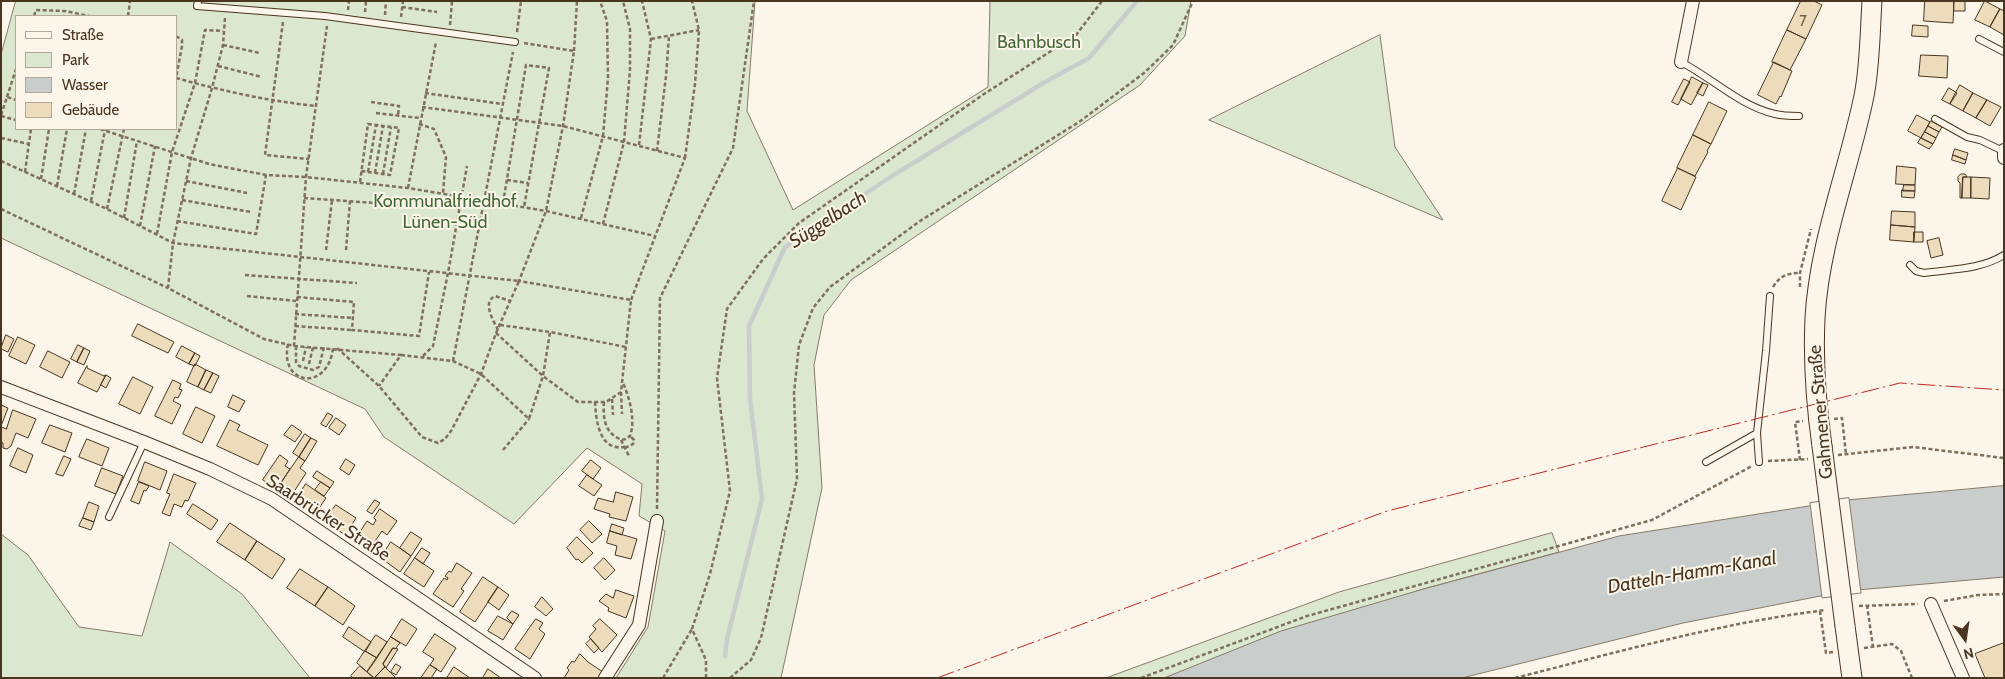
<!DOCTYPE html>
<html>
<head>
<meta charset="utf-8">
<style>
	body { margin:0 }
	#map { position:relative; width:2005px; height:679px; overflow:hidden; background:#fbf6e9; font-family:Cabin,sans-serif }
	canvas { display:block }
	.frame { position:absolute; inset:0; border:2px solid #4a3520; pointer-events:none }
	.legend { position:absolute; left:15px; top:15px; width:162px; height:115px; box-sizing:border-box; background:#fbf6e9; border:1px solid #b4a999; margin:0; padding:6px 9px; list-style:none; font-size:15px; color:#4a3520 }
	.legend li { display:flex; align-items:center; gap:10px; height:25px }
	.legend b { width:25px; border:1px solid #b4a999 }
	.north { position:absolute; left:1940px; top:614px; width:50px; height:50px; -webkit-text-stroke:4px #fbf6e9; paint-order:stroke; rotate:166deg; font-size:14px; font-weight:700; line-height:20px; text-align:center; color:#4a3520 }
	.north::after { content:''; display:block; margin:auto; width:18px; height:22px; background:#4a3520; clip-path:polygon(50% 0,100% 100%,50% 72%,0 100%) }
</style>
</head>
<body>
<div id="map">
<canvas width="2005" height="679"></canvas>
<div class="frame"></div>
<ul class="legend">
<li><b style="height:6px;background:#fbf6e9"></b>Straße</li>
<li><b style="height:14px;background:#dce7d0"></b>Park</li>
<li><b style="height:14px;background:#c9cecd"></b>Wasser</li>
<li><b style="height:14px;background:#ecdcbc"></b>Gebäude</li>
</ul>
<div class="north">N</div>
</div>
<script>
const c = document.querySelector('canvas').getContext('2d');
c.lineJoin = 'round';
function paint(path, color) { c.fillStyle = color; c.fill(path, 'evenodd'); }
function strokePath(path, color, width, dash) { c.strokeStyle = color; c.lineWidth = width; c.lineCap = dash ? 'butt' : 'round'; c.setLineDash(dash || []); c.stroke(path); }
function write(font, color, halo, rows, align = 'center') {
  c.font = font + ' Cabin,sans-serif'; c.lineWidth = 4; c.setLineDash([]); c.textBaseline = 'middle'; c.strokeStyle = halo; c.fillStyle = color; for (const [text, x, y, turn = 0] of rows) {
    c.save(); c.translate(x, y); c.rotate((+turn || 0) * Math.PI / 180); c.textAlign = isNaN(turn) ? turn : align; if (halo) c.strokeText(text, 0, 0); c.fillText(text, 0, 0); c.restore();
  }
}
const green = new Path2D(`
	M16,1H755L747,111L793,210L988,87L990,1H1191L1185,36L1140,85L851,280L824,315L814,365L822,488L781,678H616L648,627L665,531L639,516L642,484L587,448L514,524L384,437L365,409L1,238V55ZM16,16H176V129H16Z
	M1380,35L1395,147L1443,220L1209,120Z
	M1552,533L1559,552L1420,590L1164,678H1106L1339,592Z
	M1,534L28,555L79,627L142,636L170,542L242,594L310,678H1Z`);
paint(green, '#dce7d0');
strokePath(green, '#887966', 1);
const water = new Path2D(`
	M2004,486V577L1846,591L1683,623L1462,678H1164L1281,631L1420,590L1619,536L1847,500Z`);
paint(water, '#c9cecd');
strokePath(water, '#887966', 1);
const pier = new Path2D(`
	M1849,498L1861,593L1822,598L1810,503Z`);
paint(pier, '#fbf6e9');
strokePath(pier, '#887966', 1);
strokePath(new Path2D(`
	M725,656L727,639L762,499L750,399L749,326L785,247L892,176L1045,82L1089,58L1137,1`), '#c9cecd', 4.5);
const building = new Path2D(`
	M1801,1H1814L1822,5L1806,39L1787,30Z
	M1925,1H1954L1953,23L1924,21Z
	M1954,1H1965V11H1954Z
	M1985,1L2000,9L1990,27L1975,20Z
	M2000,9L2004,11V35L1990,27Z
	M1913,25L1928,26V37L1912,36Z
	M1787,30L1806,39L1790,70L1772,62Z
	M1921,55L1948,56L1947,78L1919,76Z
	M1774,62L1792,71L1781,97L1780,96L1776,104L1758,95Z
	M1692,77L1703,83L1691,105L1681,99Z
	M1684,79L1690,82L1678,105L1672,102Z
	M1703,83L1708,85L1703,96L1697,93Z
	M1960,85L1973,93L1963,111L1950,104Z
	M1949,88L1957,93L1950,104L1942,100Z
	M1973,93L1987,100L1976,118L1963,111Z
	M1987,100L2001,107L1990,126L1976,118Z
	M1709,102L1727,111L1711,144L1693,135Z
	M1917,115L1930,122L1921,138L1908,131Z
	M1931,121L1942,127L1939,132L1928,126Z
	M1928,126L1939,132L1936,138L1925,132Z
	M1925,132L1936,138L1933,144L1921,138Z
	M1693,135L1711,144L1707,151L1708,152L1695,176L1677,168Z
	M1921,138L1933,144L1929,149L1918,143Z
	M1955,149L1968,153L1966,160L1953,155Z
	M1953,155L1966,160L1965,164L1952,160Z
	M1897,166L1916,168L1915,185L1896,184Z
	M1678,168L1696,177L1681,210L1662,201Z
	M1961,174H1965L1967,177H1963L1962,198H1960V183L1958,181V177Z
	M1963,177H1971V198H1962Z
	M1971,177L1990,178L1989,199L1971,198Z
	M1904,185H1915V191H1903Z
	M1902,190L1915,191L1914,198L1902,197Z
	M1892,211L1915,212V227L1891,225Z
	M1891,225L1915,227L1914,242L1890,240Z
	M1914,232H1923V242H1914Z
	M1939,238L1943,255L1931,258L1927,241Z
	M138,324L174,342L168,353L132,336Z
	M6,335L14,339L8,352L1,349Z
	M18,337L35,345L26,364L9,356Z
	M78,345L84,348L77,362L71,359Z
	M182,346L195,353L189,364L176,357Z
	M84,348L90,351L84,365L77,362Z
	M48,351L70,362L62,378L40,367Z
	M195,353L200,356L195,366L189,364Z
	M195,364L206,370L198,387L187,382Z
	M87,366V368L104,376L106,375L97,392L78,383Z
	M206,370L213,373L204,390L198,387Z
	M213,373L219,376L211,393L204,390Z
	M106,375L111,378L106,388L101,385Z
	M133,377L153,387L140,414L119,404Z
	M173,380L181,384L179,389L182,390L178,398L175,397L173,401L181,405L172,424L155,416Z
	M233,395L245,401L239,412L228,407Z
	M1,405L8,408L1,426Z
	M196,407L215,416L202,443L183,434Z
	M13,410L36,419L28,438L16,433L11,446L7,449L3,448V443L1,442V429L2,427L6,429Z
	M328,413L333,416L326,427L321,424Z
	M336,418L346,425L339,435L329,428Z
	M230,420L240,425L237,430L268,445L258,465L217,446Z
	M50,425L72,433L65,452L42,443Z
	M292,425L302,432L295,442L284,435Z
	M305,434L311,438L299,457L293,453Z
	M311,438L317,441L305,461L299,457Z
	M87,439L109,448L102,466L79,457Z
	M18,448L33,455L26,473L10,466Z
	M280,455L288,461L285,466L290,469L277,489L263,480Z
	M64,456L71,459L63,476L56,474Z
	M299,457L305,461L300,468L306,473L290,498L277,489Z
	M346,459L355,465L349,475L340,469Z
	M591,460L601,468L593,479L582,471Z
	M145,462L167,471L160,490L138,481Z
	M102,468L123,476L116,494L95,486Z
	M317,471L334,482L330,488L313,477Z
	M174,474L196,483L188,501L185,500L182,507L174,504L170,516L162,513L170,494L167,493Z
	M587,475L602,485L594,496L579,486Z
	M139,482L149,486L146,491L144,490L139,504L131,501Z
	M321,482L330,488L324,496L315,490Z
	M306,484L326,498L315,514L295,501Z
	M616,492L633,497L626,521L609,517L610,514L594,509L598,498L613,502Z
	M375,500L380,503L372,514L367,511Z
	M89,502L99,506L94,522L83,518Z
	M193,504L218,520L211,530L187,514Z
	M336,505L356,518L345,535L325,521Z
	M380,509L397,521L387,535L382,531L369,550L354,541L367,521L373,525L376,520L374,518Z
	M83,518L94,522L91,530L79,526Z
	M589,521L602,534L592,543L580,530Z
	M230,523L257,541L245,560L217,542Z
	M612,524L624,528L622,535L610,531Z
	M610,531L637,539L631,559L615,555L617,546L607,543Z
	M411,532L422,539L411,556L400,548Z
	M577,537L593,553L582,563L578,559L576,560L567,548Z
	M257,541L285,559L272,579L245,560Z
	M391,542L411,556L400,572L381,558Z
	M422,548L430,553L423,564L415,558Z
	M415,558L434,571L424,587L404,574Z
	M604,558L615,570L605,580L594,568Z
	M457,563L472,573L461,589L464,591L453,607L433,594L444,578L447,580L448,578L445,576L449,571L451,572Z
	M300,569L328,587L315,606L287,588Z
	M483,577L498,587L475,622L460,612Z
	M328,587L355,606L343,625L315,606Z
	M498,587L509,595L499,610L488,602Z
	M616,590L634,596L626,618L608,611L609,608L599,601L606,594L613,598Z
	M542,597L553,609L546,616L535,607Z
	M512,611L519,615L513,624L507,618Z
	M498,616L513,624L503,640L488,631Z
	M402,619L417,629L406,646L391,637Z
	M536,619L543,623L539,629L545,634L530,659L515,649Z
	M600,619L617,635L602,652L589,637L596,629L593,626Z
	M349,627L371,642L365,652L343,637Z
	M435,634L456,648L441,672L430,665L434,659L423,652Z
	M376,635L387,642L377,658L365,651Z
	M391,637L400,643L395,649L393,648L383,664L385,667L374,678L367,672Z
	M591,639L599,648L594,653L586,644Z
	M2004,643V678H1985L1975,654Z
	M393,648L398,649L386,668L383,664Z
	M365,651L377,658L367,672L357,663Z
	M580,654L588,662L603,672L599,678H564L569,670L567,668L572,661L574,662Z
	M396,664L401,667L396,675L391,672Z
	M430,665L437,669L431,678H421Z
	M360,666L374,678H352L351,676Z
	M385,667L396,678H375Z
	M454,667L470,678H447Z
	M488,669L501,678H483Z`);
paint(building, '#ecdcbc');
strokePath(building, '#4a3520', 1);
const service = new Path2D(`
	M198,1L197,6L325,16L515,42
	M1979,39L2004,52
	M1681,62C1712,78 1740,106 1775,114C1783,116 1791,116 1799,116
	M1935,119L1967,137L1980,140L2003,151
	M1910,265L1916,271L1924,273C1950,269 1980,270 2004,255
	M1706,462L1757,433
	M1759,462L1757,433L1766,351L1770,296
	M109,517L144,442`);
const minor = new Path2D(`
	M1681,62L1693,1
	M2004,150V158
	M1,387L144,442L210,469L272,499L535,678
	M1931,604L1963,678
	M605,678L639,625L657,521`);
const secondary = new Path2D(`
	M1822,446C1816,404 1813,361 1815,318C1819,243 1849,169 1864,96C1870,66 1870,32 1872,1
	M1845,626L1852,678`);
strokePath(service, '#4a3520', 8);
strokePath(minor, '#4a3520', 14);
strokePath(secondary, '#4a3520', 21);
strokePath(new Path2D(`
	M402,7L437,12
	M348,10L349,1
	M365,12L366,1
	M385,15L386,1
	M34,16L36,10L65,11L89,16
	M128,16L130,1
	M401,17L403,1
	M225,18L223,45L212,88L191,158L173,243L168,288L264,339L294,346L306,177L327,26
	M283,22L265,155L309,159
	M450,25L452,1
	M517,32L521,1
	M176,36L182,40V46L176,78
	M651,39L699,30
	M223,45L260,53
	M574,51L577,1
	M218,66L262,77
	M176,78C223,91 268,101 316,106
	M425,93L502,104
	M7,97L16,69
	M371,102L399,106L398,116
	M422,107L563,126L685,158L631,300
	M376,113L420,118
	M1,115L7,97L16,100
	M1,116L16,120
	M419,124L434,129L446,157L443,193
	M100,129L209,164L266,175L306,177L408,188L546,211L655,236
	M1,138L29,144
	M639,145L651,39L642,1
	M657,151L666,76L669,36
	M685,158L695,84L699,30L692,1
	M1,161L107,209L173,243L519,281L496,333L481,374L451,431L445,439L438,443L422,437L379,386L337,348
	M25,172L31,129
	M368,172L376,125
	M375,173L383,126
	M383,174L391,127
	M41,179L49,129
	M507,180L528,183
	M186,181L247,193
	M360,182L368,124L399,128L390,175L361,171
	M57,186L67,129
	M408,188L436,42
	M74,194L86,129
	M304,198L403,205
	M182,200L251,212
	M91,201L105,130
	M503,203L526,65L549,68L524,207
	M1,209L168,288
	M107,209L124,129
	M124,218L137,141
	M581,218L603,136L608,78L607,21L600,1
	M177,221L256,234L266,175
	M603,224L624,142L630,70V29L623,1
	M140,226L155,146
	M157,234L172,152L195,83L205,30L223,31
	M326,250L332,200
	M346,250L350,201
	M245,275L357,283
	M1773,287C1780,276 1787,273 1800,273
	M1800,287V273L1811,229
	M247,296L296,301
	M297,297L354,302L352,330L419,336L429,272
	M295,314L353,318
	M500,325L550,332L626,347
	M295,326L352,330
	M498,330C493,320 482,302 495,296L510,301
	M496,333L543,376L578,402H606L621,392L631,300L519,281L546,211L563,126L574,51L524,43
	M288,344C279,386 328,392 333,348
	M294,346L401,355L379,386
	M296,346V362L299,366L313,370L319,367L324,347
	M401,355L453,361L481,374L529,419L543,376L550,332
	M423,356L433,346L448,273L467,166
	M303,361L306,347
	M453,361L513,52
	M309,364L313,347
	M621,392L622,414
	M612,399L613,415
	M595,402C596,420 599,451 624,447
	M604,402C603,415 604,430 616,437C622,441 625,440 630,436C636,420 629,395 622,381
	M1834,419L1842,418L1846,454
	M621,440L629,456
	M625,448L633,444L634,440L630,436
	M503,450L529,419
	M1838,455L1913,447L2004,458
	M1800,460L1795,422L1803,421
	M1768,461L1808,459
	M657,509L660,298L733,148L754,1
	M1944,601L1978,595L2004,594
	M1867,605L1873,647
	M1859,606L1918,604
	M1820,611L1826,653L1833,652
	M1864,648L1892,644L1901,651L1912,678
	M663,678L692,629
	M706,678V660L692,629L710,574L730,491L717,378L727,309L763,259L799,223L984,94L1076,35L1102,1
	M730,678L751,660L761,638L797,479L794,393L799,345L813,308L830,287L920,221L1079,122L1144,73L1173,45L1193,1
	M1141,678L1307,616L1652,520L1752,466
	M1515,678C1618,652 1720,623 1826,610`), '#7f6f5c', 2.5, [4, 2.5]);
strokePath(service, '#fbf6e9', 6);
strokePath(minor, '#fbf6e9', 12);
strokePath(secondary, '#fbf6e9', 19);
const secondaryBridge = new Path2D(`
	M1822,446L1845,626`);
strokePath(secondaryBridge, '#4a3520', 21, []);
strokePath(secondaryBridge, '#fbf6e9', 19);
strokePath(new Path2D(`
	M937,678L1387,511L1900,383L2004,390`), '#c62828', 1, [18, 4, 2.5, 4]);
write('15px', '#725f47', null, [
	["7",1803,22]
]);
write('18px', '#436837', '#fbf6e9', [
	["Bahnbusch",1039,43],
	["Kommunalfriedhof",445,202],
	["Lünen-Süd",445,223]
]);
write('18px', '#4a3520', '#fbf6e9', [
	["Gahmener Straße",1821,412,-95],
	["Saarbrücker Straße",328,518,33]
]);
write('italic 19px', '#4a3520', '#fbf6e9', [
	["Süggelbach",828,220,-33],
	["Datteln-Hamm-Kanal",1692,573,-10]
]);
</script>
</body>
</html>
